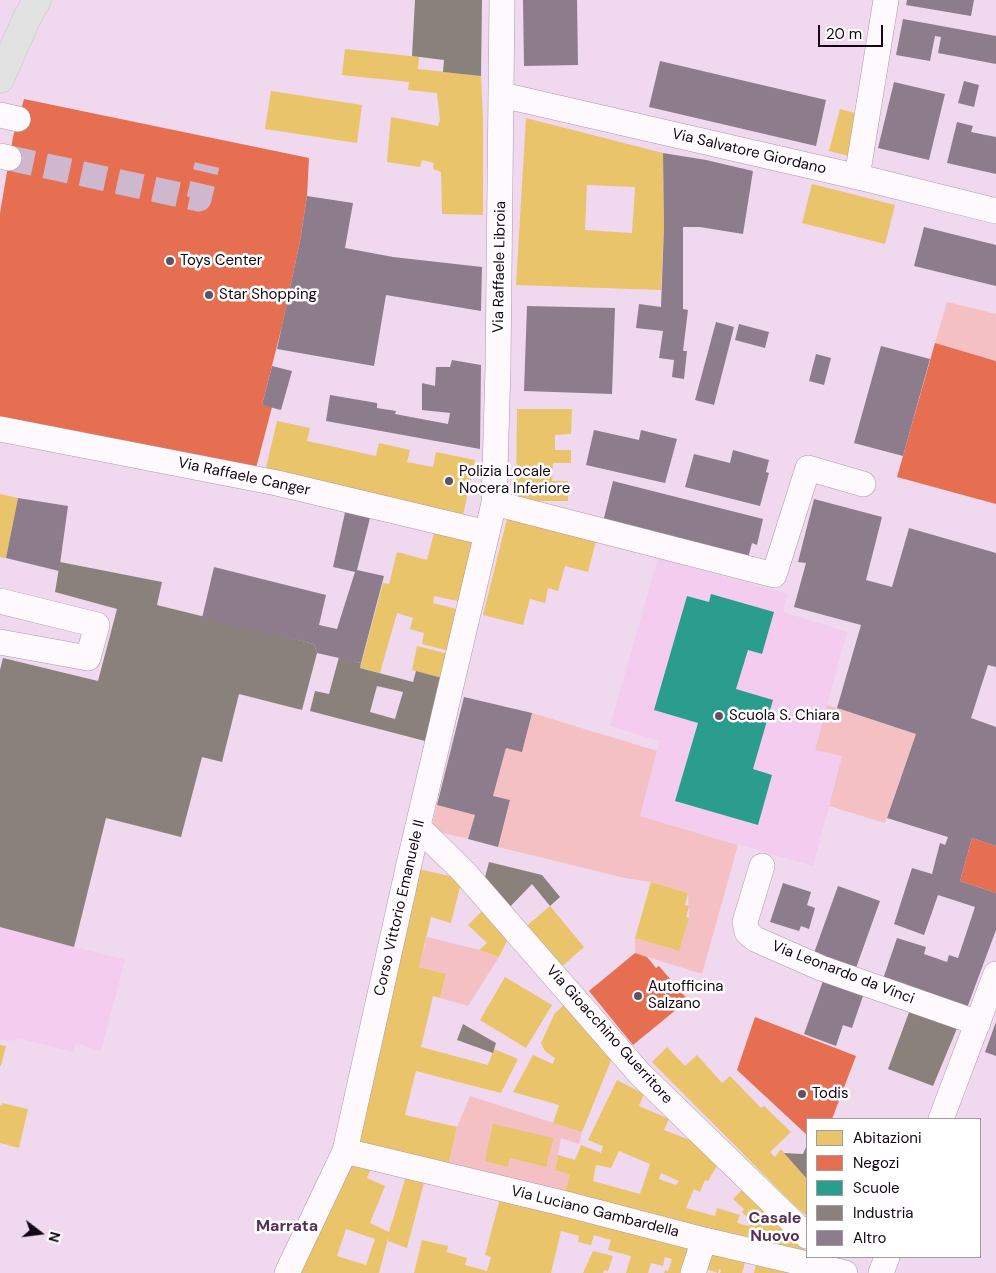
<!DOCTYPE html>
<html>
<head>
<meta charset="utf-8">
<style>
	body { margin:0 }
	#map { position:relative; width:996px; height:1273px; overflow:hidden; background:#f0d8ee; font-family:"DM Sans",sans-serif }
	canvas { display:block }
	.legend { position:absolute; left:806px; top:1118px; width:175px; height:140px; box-sizing:border-box; background:#fff; border:1px solid #a19ba1; margin:0; padding:6px 9px; list-style:none; font-size:15px; color:#140613 }
	.legend li { display:flex; align-items:center; gap:10px; height:25px }
	.legend b { width:25px; border:1px solid #a19ba1 }
	.north { position:absolute; left:15px; top:1208px; width:50px; height:50px; -webkit-text-stroke:4px #fff; paint-order:stroke; rotate:105deg; font-size:14px; font-weight:700; line-height:20px; text-align:center; color:#140613 }
	.north::after { content:''; display:block; margin:auto; width:18px; height:22px; background:#140613; clip-path:polygon(50% 0,100% 100%,50% 72%,0 100%) }
	.scale { position:absolute; left:818px; top:25px; width:65px; height:22px; box-sizing:border-box; border:2px solid #140613; border-top:0; padding-left:6px; font-size:15px; line-height:18px; white-space:nowrap; color:#140613; -webkit-text-stroke:4px #fff; paint-order:stroke }
</style>
</head>
<body>
<div id="map">
<canvas width="996" height="1273"></canvas>
<ul class="legend">
<li><b style="height:14px;background:#e9c46a"></b>Abitazioni</li>
<li><b style="height:14px;background:#e76f51"></b>Negozi</li>
<li><b style="height:14px;background:#2a9d8f"></b>Scuole</li>
<li><b style="height:14px;background:#8a817c"></b>Industria</li>
<li><b style="height:14px;background:#8d7c8c"></b>Altro</li>
</ul>
<div class="north">N</div>
<div class="scale">20 m</div>
</div>
<script>
const c = document.querySelector('canvas').getContext('2d');
c.lineJoin = 'round';
function paint(path, color) { c.fillStyle = color; c.fill(path, 'evenodd'); }
function strokePath(path, color, width, dash) { c.strokeStyle = color; c.lineWidth = width; c.lineCap = dash ? 'butt' : 'round'; c.setLineDash(dash || []); c.stroke(path); }
function write(font, color, halo, rows, align = 'center') {
  c.font = font + ' "DM Sans",sans-serif'; c.lineWidth = 5; c.setLineDash([]); c.textBaseline = 'middle'; c.strokeStyle = halo; c.fillStyle = color; for (const [text, x, y, turn = 0] of rows) {
    c.save(); c.translate(x, y); c.rotate((+turn || 0) * Math.PI / 180); c.textAlign = isNaN(turn) ? turn : align; if (halo) c.strokeText(text, 0, 0); c.fillText(text, 0, 0); c.restore();
  }
}
paint(new Path2D(`
	M658,558L787,594L783,612L847,632L815,749L842,756L813,866L640,816L660,741L610,726Z
	M0,927L125,960L101,1051L76,1043L73,1052L21,1039L7,1041L0,1039Z`), '#f3ccef');
paint(new Path2D(`
	M947,302L996,314V361L935,343Z
	M827,705L916,734L885,823L829,806L842,756L815,750Z
	M532,713L657,751L640,816L738,845L702,974L635,953V938L679,951L689,918L688,893L651,882L625,878L498,847L510,801L493,796L506,748Z
	M437,805L475,815L468,839L431,830Z
	M427,937L479,950L499,957L468,1006L440,998L446,974L419,967Z
	M470,1096L582,1132L579,1144L561,1138L555,1170L570,1175L565,1192L448,1166L457,1127Z`), '#f4c0c3');
paint(new Path2D(`
	M345,49L419,57L418,69L481,76L483,119V215L442,214L441,172L433,169L434,163L422,160L420,167L387,162L391,117L438,126L440,120L437,93L408,90L409,82L342,75Z
	M271,91L362,105L357,143L265,129Z
	M840,109L859,114L849,156L829,151Z
	M526,118L663,153L664,227L661,290L516,285ZM587,185L635,187L632,233L585,230Z
	M812,184L895,205L885,244L802,223Z
	M517,409H572L571,434L555,435V450H571V463H553L552,481H568V501H516Z
	M277,421L310,428L307,441L376,456L379,443L410,450L407,462L433,467L436,452L475,460L463,515L265,472Z
	M0,494L18,498L6,558L0,557Z
	M507,519L596,541L588,572L565,566L558,591L548,588L545,603L530,599L523,625L483,615Z
	M434,533L476,543L462,602L434,596L433,603L460,610L449,651L422,644L424,633L410,629L413,618L397,613L380,673L360,668L383,583L389,584L397,552L427,560Z
	M417,646L448,654L442,678L412,670Z
	M419,869L462,879L451,923L431,917L419,967L446,974L440,998L433,996L421,1047L488,1065L494,1049L518,1059L501,1093L416,1071L405,1115L457,1127L448,1166L354,1145Z
	M651,882L688,893L685,905L689,906L686,917L689,918L679,951L635,938Z
	M550,906L584,947L559,969L524,928Z
	M484,909L509,937L499,957L479,950L487,943L468,925Z
	M505,977L552,1005L526,1048L480,1020Z
	M564,1005L612,1058L582,1132L553,1123L559,1105L513,1092L533,1055L553,1064L555,1058L545,1051L541,1043L555,1013Z
	M0,1045L6,1046L1,1066H0Z
	M667,1047L685,1066L697,1055L722,1083L730,1076L761,1108L764,1106L791,1132L770,1152L775,1157L781,1149L807,1179V1216L795,1206L652,1062Z
	M617,1080L644,1094L639,1106L669,1119L664,1130L695,1142L718,1164L708,1181L705,1180L700,1192L694,1189L686,1208L715,1216L717,1208L740,1215L737,1223L749,1226L753,1223L742,1212L744,1209L733,1199L743,1189L807,1252L751,1248L748,1234L746,1242L563,1198L570,1175L555,1170L558,1155L575,1160L581,1145L601,1153L603,1146L588,1140ZM619,1151L650,1164L640,1194L593,1181L596,1165L611,1168ZM661,1173L679,1181L676,1185L659,1179Z
	M2,1103L28,1109L19,1148L0,1143V1105L2,1106Z
	M493,1124L553,1138L546,1167L510,1158L508,1167L485,1161Z
	M349,1157L372,1166L367,1178L385,1186L370,1223L389,1232L407,1173L425,1179L407,1248L388,1241L389,1235L379,1273H294ZM346,1229L375,1239L366,1265L337,1256Z
	M501,1195L696,1243L687,1273H664L665,1270L668,1271L672,1259L665,1257L663,1266L651,1263L648,1273H626L631,1256L608,1250L611,1240L594,1235L591,1245L578,1242L579,1236L561,1231L551,1273H414L422,1240L448,1246L447,1252L467,1258L465,1265L487,1271L491,1257L485,1255Z
	M708,1248L747,1256L742,1273H720L721,1270L719,1269L718,1273L703,1268Z
	M593,1251L613,1256L608,1271L604,1270L603,1273H583Z
	M757,1261L808,1273H754Z`), '#e9c46a');
paint(new Path2D(`
	M24,99L309,158L307,196L300,241L282,326L262,405L272,407L255,472L0,420V213L13,137Z
	M935,343L996,361V504L897,477Z
	M972,838L996,846V893L960,881Z
	M635,953L647,957L656,968L659,966L688,1000L633,1045L589,991Z
	M755,1017L856,1056L832,1119L816,1118L815,1119H807V1135L737,1070Z`), '#e76f51');
paint(new Path2D(`
	M711,594L774,612L762,654L748,650L736,689L773,700L753,769L772,775L758,825L675,801L698,723L654,710L687,596L709,602Z`), '#2a9d8f');
paint(new Path2D(`
	M415,0H482L481,76L443,72L444,60L412,56Z
	M60,562L162,582L157,605L314,644L317,653L302,710L239,694L222,762L202,757L181,837L106,818L74,947L0,927V670L3,658L98,681L117,609L55,592Z
	M339,657L361,663L360,668L413,682L416,671L442,678L425,741L310,711L315,691L329,694ZM377,686L403,692L395,719L370,712Z
	M489,862L542,875L560,897L550,906L532,884L505,912L483,885Z
	M911,1007L958,1026L933,1086L888,1069Z
	M463,1024L496,1043L493,1053L457,1040Z
	M807,1145V1179L784,1153L803,1154Z`), '#8a817c');
paint(new Path2D(`
	M523,0H577L578,65L524,66Z
	M907,0H974L971,16L906,5Z
	M903,19L996,36V64L938,53L941,37L935,36L930,61L896,55Z
	M660,61L826,100L816,146L649,107Z
	M964,81L979,85L974,107L958,103Z
	M894,82L945,94L929,160L878,148Z
	M957,122L973,126L971,132L996,137V174L947,163Z
	M663,153L706,160L753,171L743,234L700,227H683V309L688,310L683,351H687L684,379L672,377L674,360L659,358L663,331L636,328L639,304L661,307L664,227Z
	M307,196L353,203L345,248L393,257L482,267L481,311L386,295L374,366L277,349L300,241Z
	M924,227L996,245V286L914,266Z
	M527,306L615,308L612,394L524,391Z
	M716,322L734,327L714,405L695,400Z
	M739,324L769,332L765,348L735,340Z
	M881,346L930,359L903,456L854,443Z
	M816,354L831,358L824,385L809,381Z
	M452,360L481,365L480,449L326,421L330,395L377,403V408L396,411L395,414L448,424L450,413L422,410V383L435,386L436,367H450Z
	M272,366L292,371L281,410L262,405Z
	M594,430L639,440L641,430L677,439L665,483L586,465Z
	M733,450L769,460L766,472L769,473L760,506L685,487L694,454L730,463Z
	M613,481L763,519L757,545L752,543L748,558L603,522Z
	M18,498L68,506L59,571L6,558Z
	M814,499L882,517L866,580L892,587L909,528L996,553V667L988,665L971,718L996,727V846L972,838L960,881L996,893V930L967,1008L883,979L897,938L926,947L924,954L947,962L949,955L958,958L975,907L938,895L924,935L894,924L912,868L932,874L940,843L945,845L948,837L887,818L916,734L837,708L861,625L794,607L806,563L798,562Z
	M346,508L371,514L357,570L384,576L361,663L317,653L314,644L202,618L214,567L326,595L319,625L337,629L355,572L333,567Z
	M464,697L532,713L522,752L506,748L493,796L510,800L498,847L468,839L475,815L437,805Z
	M783,883L811,892L807,905L815,908L809,929L801,926L799,931L770,922Z
	M838,886L880,901L856,968L814,953Z
	M823,981L863,996L852,1028L843,1025L836,1046L804,1034Z
	M996,1022V1056L985,1052Z`), '#8d7c8c');
strokePath(new Path2D(`
	M9,158L199,199L207,165`), '#cfb8cd', 25, [25, 12]);
const minor = new Path2D(`
	M502,95L867,179L996,211
	M0,115L18,119
	M0,156L9,158
	M857,177L886,0
	M0,429L277,483L487,533
	M494,503L774,575L808,468L863,484
	M0,601L97,625L88,658L0,642
	M418,827L464,872L640,1074L807,1236
	M762,866L745,922L747,932L755,939L821,968L978,1023
	M941,1119L996,974
	M345,1151L562,1203L704,1240L845,1273
	M287,1273L345,1151L409,864L494,503L498,367L502,0
	M693,1273L704,1240
	M881,1273L887,1257`);
const major = new Path2D(`
	M0,79L26,20L37,0`);
strokePath(minor, '#ad9aab', 26);
strokePath(major, '#cabfc9', 29);
strokePath(minor, '#fdf9fc', 25);
strokePath(major, '#e0e1e0', 28);
for (const [x, y, r, color] of [
	[170,261,5,"#615060"],
	[209,295,5,"#615060"],
	[449,481,5,"#615060"],
	[719,716,5,"#615060"],
	[638,996,5,"#615060"],
	[802,1094,5,"#615060"]
]) { const dot = new Path2D(); dot.arc(x, y, r, 0, 2 * Math.PI); c.fillStyle = color; c.fill(dot); strokePath(dot, '#fff', 2); }
write('15px', '#140613', '#fff', [
	["Via Salvatore Giordano",749,152,13],
	["Via Raffaele Libroia",500,267,-89],
	["Via Raffaele Canger",244,477,12],
	["Corso Vittorio Emanuele II",400,908,-77],
	["Via Leonardo da Vinci",843,973,21],
	["Via Gioacchino Guerritore",609,1035,48],
	["Via Luciano Gambardella",595,1212,14]
]);
write('15px', '#140613', '#fff', [
	["Toys Center",180,261],
	["Star Shopping",219,295],
	["Polizia Locale",459,472],
	["Nocera Inferiore",459,489],
	["Scuola S. Chiara",729,716],
	["Autofficina",648,987],
	["Salzano",648,1004],
	["Todis",812,1094]
], 'left');
write('bold 16px', '#563153', '#fff', [
	["Casale",775,1219],
	["Nuovo",775,1237],
	["Marrata",287,1227]
]);
</script>
</body>
</html>
